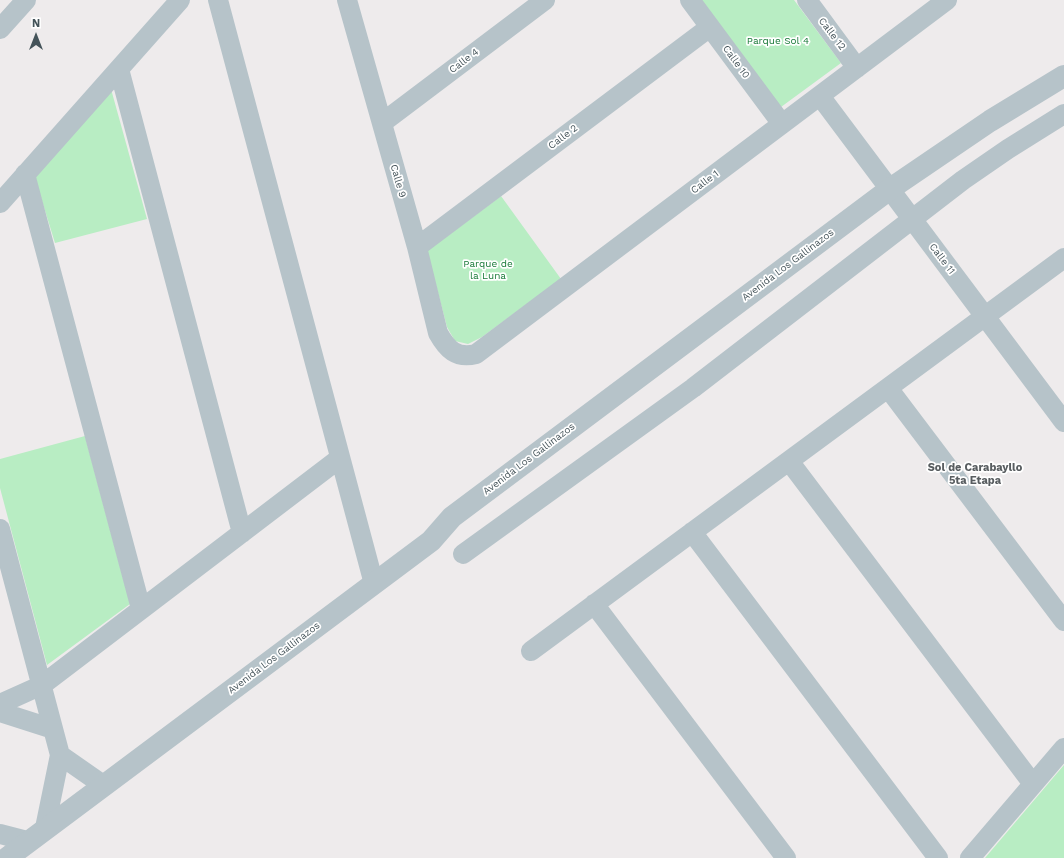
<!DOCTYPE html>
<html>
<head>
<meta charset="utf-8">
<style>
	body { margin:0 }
	#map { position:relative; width:1064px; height:858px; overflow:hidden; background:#eeebec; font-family:"Work Sans",sans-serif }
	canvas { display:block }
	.north { position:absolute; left:16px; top:16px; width:40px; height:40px; -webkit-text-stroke:3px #fff; paint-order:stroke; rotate:0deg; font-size:11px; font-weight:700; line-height:16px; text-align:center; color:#445359 }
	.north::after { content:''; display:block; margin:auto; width:14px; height:18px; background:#445359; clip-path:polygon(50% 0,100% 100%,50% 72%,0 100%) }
</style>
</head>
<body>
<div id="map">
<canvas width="1064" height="858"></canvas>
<div class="north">N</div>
</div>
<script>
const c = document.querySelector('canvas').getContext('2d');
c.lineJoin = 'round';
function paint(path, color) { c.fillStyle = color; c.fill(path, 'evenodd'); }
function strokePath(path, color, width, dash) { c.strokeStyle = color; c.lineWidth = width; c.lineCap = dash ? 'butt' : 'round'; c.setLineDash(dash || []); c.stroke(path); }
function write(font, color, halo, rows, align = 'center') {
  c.font = font + ' "Work Sans",sans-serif'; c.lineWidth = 3.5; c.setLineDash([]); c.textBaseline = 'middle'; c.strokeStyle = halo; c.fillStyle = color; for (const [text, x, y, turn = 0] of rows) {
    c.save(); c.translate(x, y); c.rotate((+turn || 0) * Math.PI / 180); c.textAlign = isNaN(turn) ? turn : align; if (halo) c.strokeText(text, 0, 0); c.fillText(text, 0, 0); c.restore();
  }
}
paint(new Path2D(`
	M701,0H794L841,63L781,107Z
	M111,89L147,219L55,243L34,175Z
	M501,196L561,279L482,337L468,344L455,341L447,327L427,251Z
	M85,436L130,604L47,665L0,488V459Z
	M1064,765V858H985Z`), '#b8edc3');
strokePath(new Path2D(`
	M218,0L374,584
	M347,0L417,247L438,333C447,349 456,359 476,354L947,0
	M690,0L782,124
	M807,0L857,68
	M0,29L26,0
	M119,69L242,533
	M820,96L1064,422
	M382,123L545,0
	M25,174L141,609
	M0,203L180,0
	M417,247L710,27
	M888,388L1064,621
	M789,461L1033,784
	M0,529L60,755L45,828
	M692,532L938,858
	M463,554L693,388L963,180L1008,149L1064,114
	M594,604L786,858
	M531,651L1064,258
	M0,704L42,685L340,458
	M0,712L53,729
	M60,755L103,785
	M0,834L27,841
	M970,858L1064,748`), '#b6c3c9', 20);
strokePath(new Path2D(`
	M7,858L431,541L452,517L890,189L990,121L1064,76`), '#b6c3c9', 22);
write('10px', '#445359', '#fff', [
	["Calle 12",832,34,53],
	["Calle 4",464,61,-37],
	["Calle 10",736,62,54],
	["Calle 2",563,137,-37],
	["Calle 9",398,181,74],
	["Calle 1",705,182,-37],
	["Calle 11",942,259,53],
	["Avenida Los Gallinazos",788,265,-37],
	["Avenida Los Gallinazos",529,459,-37],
	["Avenida Los Gallinazos",274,658,-37]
]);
write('10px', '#167836', '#fff', [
	["Parque Sol 4",778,41],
	["Parque de",488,264],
	["la Luna",488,276]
]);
write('bold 11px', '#585d60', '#fff', [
	["Sol de Carabayllo",975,468],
	["5ta Etapa",975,481]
]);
</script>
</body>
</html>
